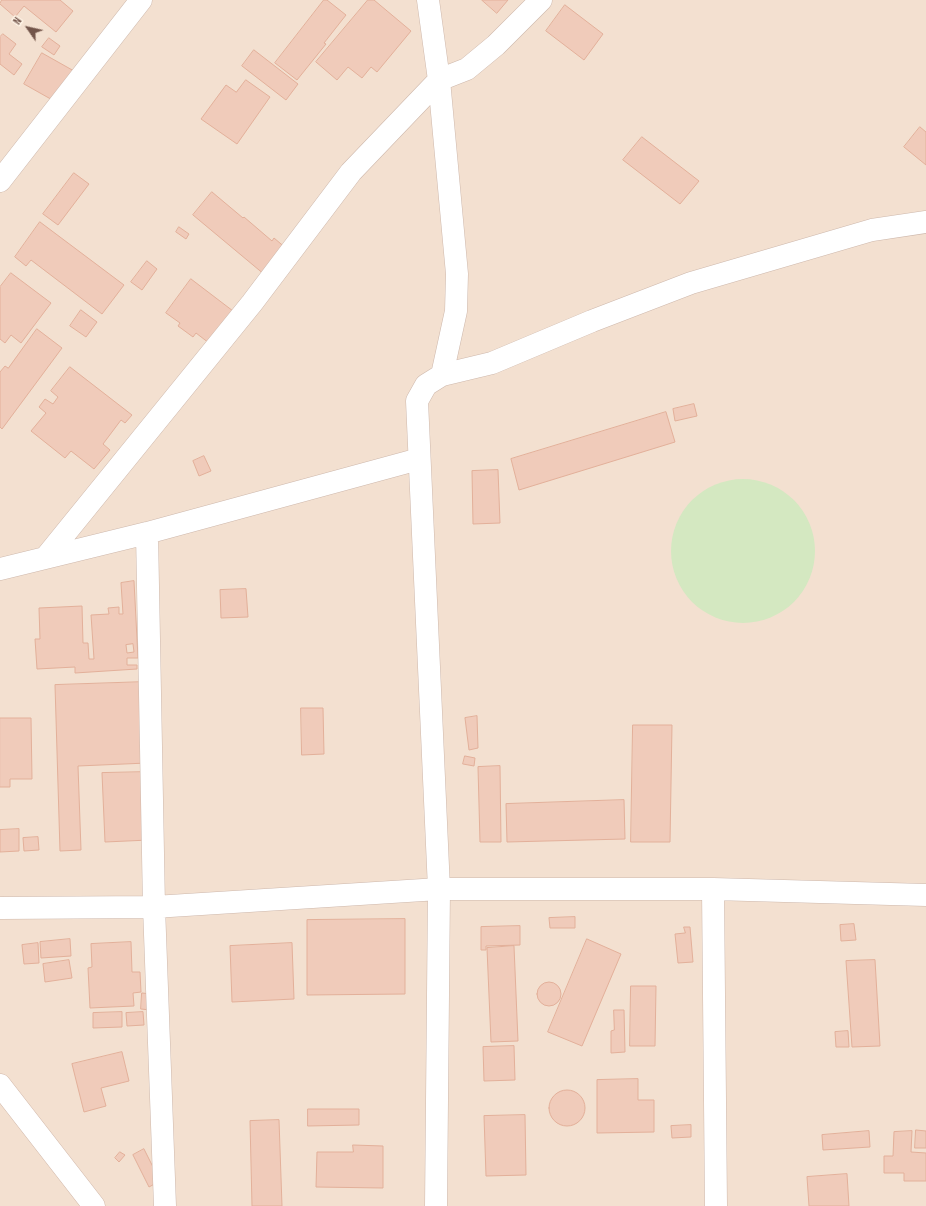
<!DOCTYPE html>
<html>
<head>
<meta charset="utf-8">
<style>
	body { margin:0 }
	#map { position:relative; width:926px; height:1206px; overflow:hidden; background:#fcefe1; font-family:"Sofia Sans Condensed",sans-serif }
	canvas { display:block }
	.north { position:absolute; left:8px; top:8px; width:40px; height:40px; -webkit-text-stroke:3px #fff4e7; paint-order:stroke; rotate:304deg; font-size:11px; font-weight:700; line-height:16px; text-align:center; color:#725449 }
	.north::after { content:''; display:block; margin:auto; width:14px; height:18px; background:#725449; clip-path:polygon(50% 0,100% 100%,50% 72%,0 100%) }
</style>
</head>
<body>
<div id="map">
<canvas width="926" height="1206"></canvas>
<div class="north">N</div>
</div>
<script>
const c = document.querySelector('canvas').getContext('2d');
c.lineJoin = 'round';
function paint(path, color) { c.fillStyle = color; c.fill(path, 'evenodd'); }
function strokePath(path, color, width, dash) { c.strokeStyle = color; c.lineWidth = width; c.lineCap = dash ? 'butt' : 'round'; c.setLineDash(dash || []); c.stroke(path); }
paint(new Path2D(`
	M0,0H926V1206H0Z`), '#f3e0d0');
paint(new Path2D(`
	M671 551a72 72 0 1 1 144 0a72 72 0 1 1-144 0Z`), '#d4e8c1');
const building = new Path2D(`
	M2,0H60L73,11L56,32L24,6L15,17L0,4Z
	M324,0H327L346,15L324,43L326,44L297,80L275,63Z
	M368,0H374L411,31L377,72L371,67L362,78L348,67L337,80L316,62Z
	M482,0H508L497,13Z
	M565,5L603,34L584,60L546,31Z
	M3,34L16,44L9,54L22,64L14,75L0,64V37Z
	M49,38L60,46L54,55L42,47Z
	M254,50L298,84L286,100L242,66Z
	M42,53L74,71L56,102L24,84Z
	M246,80L270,97L237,144L201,119L226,85L236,92Z
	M920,127L926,132V165L904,147Z
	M642,137L699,181L680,204L623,160Z
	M74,173L89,184L58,225L43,214Z
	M212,192L243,218L244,217L272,241L274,238L287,249L265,275L193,215Z
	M40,222L124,285L102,314L31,260L26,266L15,257Z
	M179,227L189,234L186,239L176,232Z
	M147,261L157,269L142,290L131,282Z
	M11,273L51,303L21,343L11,335L5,343L0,339V287Z
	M191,279L233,311L209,343L196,333L193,337L178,326L180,323L166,313Z
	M81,310L97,322L86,337L70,326Z
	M37,329L62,348L2,429L0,427V372L5,366L8,368Z
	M70,367L132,415L125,423L121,420L103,444L110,450L94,469L71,451L65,458L31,431L46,413L39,407L45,399L53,404L58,397L51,391Z
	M694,404L697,416L675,421L673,409Z
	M666,412L675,442L519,490L511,459Z
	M204,456L211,471L199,476L193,461Z
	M498,470L500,523L473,524L472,471Z
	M134,581L138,658H127V665H137V669L75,673V667L37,669L35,639H40L39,608L82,606L83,643H88L89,659H94L91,615L109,614L108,608L119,607V614H123L121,583ZM133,644L134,652L127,653L126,645Z
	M246,589L248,617L221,618L220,590Z
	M145,682L147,763L78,766L81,850L60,851L55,685Z
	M301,708H323L324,754L302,755Z
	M477,716L478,748L469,750L465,718Z
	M0,718H31L32,779H10V787H0Z
	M633,725H672L670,842H631Z
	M465,756L475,758L474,766L463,764Z
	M500,766L501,842H480L478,767Z
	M147,772L149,840L105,842L102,773Z
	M624,800L625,839L507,842L506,804Z
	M19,829V851L0,852V830Z
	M38,837L39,850L24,851L23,838Z
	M575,917V928H550L549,918Z
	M405,919V994L307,995V920Z
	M854,924L856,940L841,941L840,925Z
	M520,926V945L486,946V950H481V927Z
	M684,927H690L693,962L678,963L675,934L685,933Z
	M70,939L71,956L41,958L40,942Z
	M587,939L621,954L582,1046L548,1032Z
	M131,942L132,972H140L141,992L133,993L134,1006L90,1008L88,968L92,967L91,944Z
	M38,943L39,963L24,964L22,945Z
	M292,943L294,999L232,1002L230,946Z
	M514,946L518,1041L491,1042L487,948Z
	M69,960L72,978L45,982L43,964Z
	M875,960L880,1046L852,1047L846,961Z
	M537 994a12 12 0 1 1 24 0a12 12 0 1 1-24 0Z
	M631,986H656L655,1046H630Z
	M142,993L151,994L150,1010L141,1009Z
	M614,1010H624L625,1052L611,1053V1031L614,1030Z
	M122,1012V1027L93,1028V1013Z
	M143,1012L144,1025L127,1026L126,1013Z
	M848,1031L849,1047H836L835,1032Z
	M514,1046L515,1080L484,1081L483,1047Z
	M122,1052L129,1081L101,1088L106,1106L84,1112L72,1064Z
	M638,1079V1100H654V1132L597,1133V1080Z
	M549 1108a18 18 0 1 1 36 0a18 18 0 1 1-36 0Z
	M308,1109H359V1125L308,1126Z
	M525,1115L526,1175L486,1176L484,1116Z
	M279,1120L282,1206H252L250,1121Z
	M691,1125V1137L672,1138L671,1126Z
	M916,1130L926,1131V1148H915Z
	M869,1131L870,1147L823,1150L822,1135Z
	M912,1131L911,1152L926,1153V1181H904V1173H884V1156H893L894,1132Z
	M353,1145L383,1146V1188L316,1187L317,1152H353Z
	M144,1149L160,1181L149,1187L133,1155Z
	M120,1152L125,1155L119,1162L115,1158Z
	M847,1174L849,1206H809L807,1177Z`);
paint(building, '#f0cbba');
strokePath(building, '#e3b09a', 1);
const street = new Path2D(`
	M428,0L439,80L457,274L456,311L442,375L426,385L417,401L439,889L436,1206
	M0,181L141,0
	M442,375L492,363L592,321L691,283L872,230L926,222
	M147,533L154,907L165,1206
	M46,557L252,303L351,172L439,80L467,69L496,45L541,0
	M0,569L147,533L419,459
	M713,889L716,1206
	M0,908L154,907L439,889H713L926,895`);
const secondary = new Path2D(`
	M0,1085L94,1206`);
strokePath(street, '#ceb8ac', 23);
strokePath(secondary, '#d1b7a9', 23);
strokePath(street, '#fff', 22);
strokePath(secondary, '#fff', 22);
</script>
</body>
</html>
